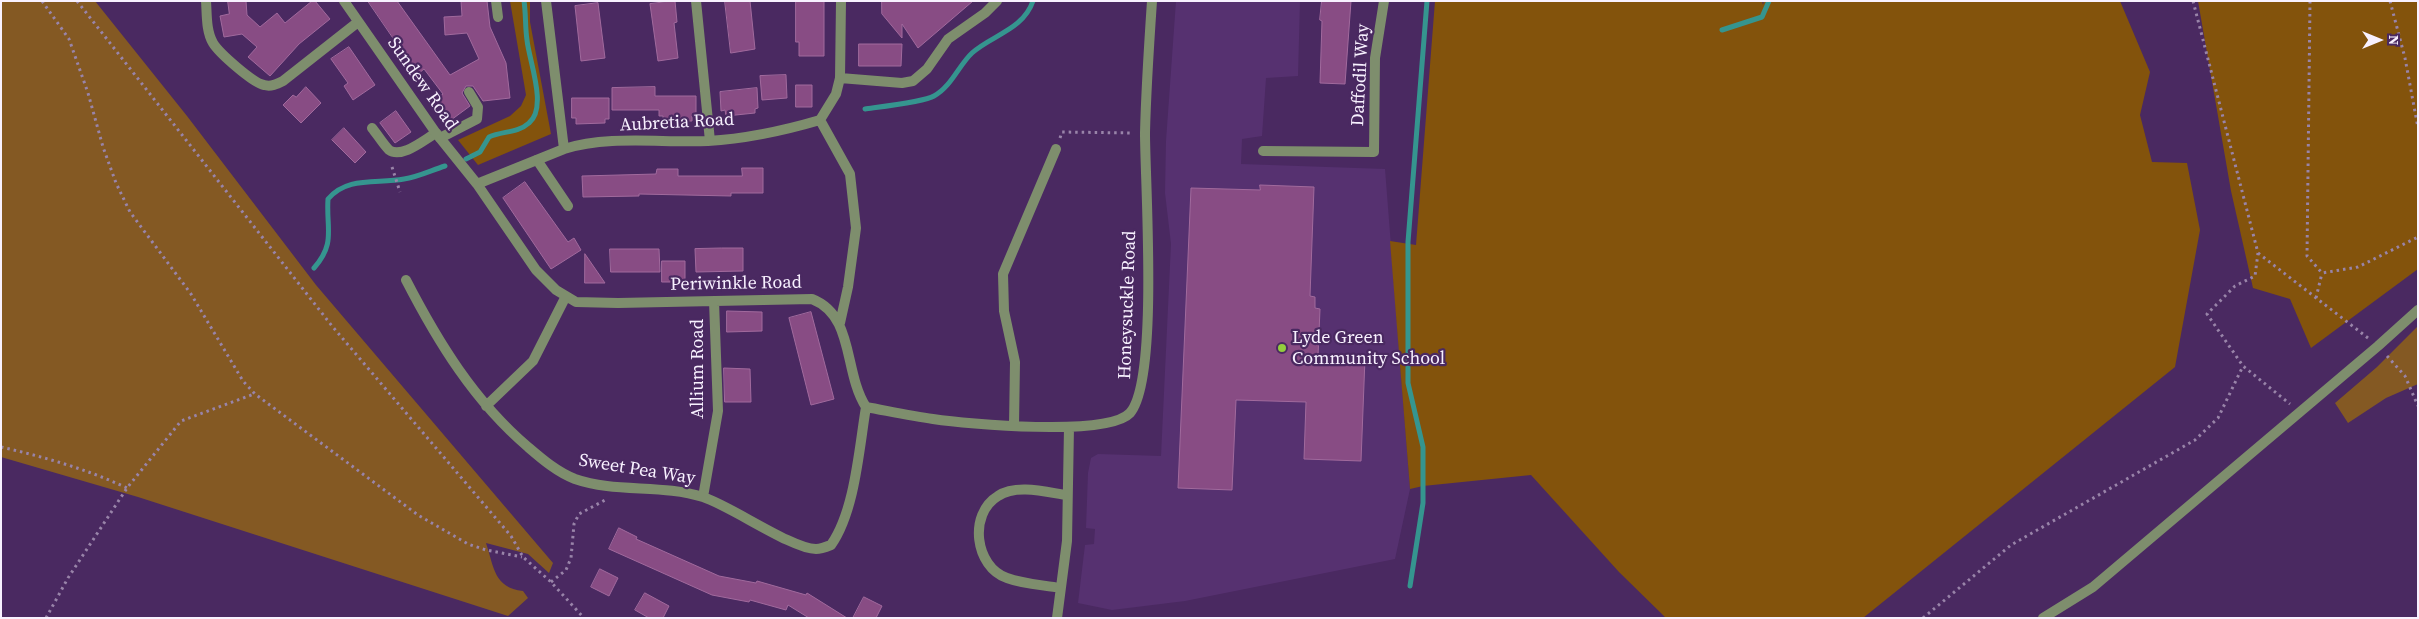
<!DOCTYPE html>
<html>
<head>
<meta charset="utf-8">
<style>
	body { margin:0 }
	#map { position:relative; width:2419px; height:619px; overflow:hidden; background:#4a2961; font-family:"Source Serif 4",serif }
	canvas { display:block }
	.frame { position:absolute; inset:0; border:2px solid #f8f1ff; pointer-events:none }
	.north { position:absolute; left:2354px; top:15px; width:50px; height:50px; -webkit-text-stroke:4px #4a2961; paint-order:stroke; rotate:90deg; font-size:14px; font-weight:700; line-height:20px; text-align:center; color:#f8f1ff }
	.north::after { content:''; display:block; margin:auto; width:18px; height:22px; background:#f8f1ff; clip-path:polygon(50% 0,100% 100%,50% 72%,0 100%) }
</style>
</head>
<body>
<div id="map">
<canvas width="2419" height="619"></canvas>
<div class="frame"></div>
<div class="north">N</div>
</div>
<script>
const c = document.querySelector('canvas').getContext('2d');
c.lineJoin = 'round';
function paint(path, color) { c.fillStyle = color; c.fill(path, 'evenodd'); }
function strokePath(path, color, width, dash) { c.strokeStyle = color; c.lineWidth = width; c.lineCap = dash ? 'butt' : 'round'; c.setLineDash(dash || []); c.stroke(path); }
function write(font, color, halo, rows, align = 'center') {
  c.font = font + ' "Source Serif 4",serif'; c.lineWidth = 4.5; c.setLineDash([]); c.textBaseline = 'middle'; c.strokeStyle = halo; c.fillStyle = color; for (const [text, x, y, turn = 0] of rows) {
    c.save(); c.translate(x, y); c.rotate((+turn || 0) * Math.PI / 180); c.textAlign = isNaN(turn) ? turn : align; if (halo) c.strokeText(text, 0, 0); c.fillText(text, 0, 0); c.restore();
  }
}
paint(new Path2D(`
	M1176,1H1300L1298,76L1266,78L1262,136L1242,139L1241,164L1385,169L1410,489L1395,559L1185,601L1112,610L1078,603L1085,545L1094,544L1095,529L1086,528L1088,473L1091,458L1098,454L1161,456L1171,244L1165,193L1166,141Z`), '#563170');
paint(new Path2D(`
	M510,1H530V22L551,134L478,165L458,140L510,116L521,106L526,95Z
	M1435,1H1762L1763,5L1764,1H2120L2150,72L2140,115L2152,162L2187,163L2200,230L2175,367L1863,618H1666L1619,572L1531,475L1423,486L1410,489L1390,241L1416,245Z
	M2198,1H2418V269L2311,348L2290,299L2253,288L2231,191Z`), '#83530c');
paint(new Path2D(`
	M1,1H95L187,116L316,285L553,563L549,573L528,554L486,543C494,567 494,588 523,591L528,598L508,616L138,497L1,457Z
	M2418,326V384L2386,398L2348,423L2335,403L2377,367Z`), '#845923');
strokePath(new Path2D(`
	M1722,30L1762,17L1769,1
	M865,109C879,107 924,102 934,96C951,87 959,65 972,53C992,35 1023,30 1033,1
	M466,159L480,152L489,137C502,131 518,133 529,123C548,107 529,61 527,40C525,27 526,14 524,1
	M314,268C336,243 326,229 328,199C347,176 377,184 404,179C418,177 432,170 445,166
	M1410,586L1423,503V447L1408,383V242L1427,1`), '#35958f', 5);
const building = new Path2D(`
	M228,1H246L247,15L260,27L277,13L285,23L312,1H315L330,19L299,44L270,76L248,57L257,47L242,34L224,37L220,16L229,14Z
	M368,1H397L450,75L479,59L467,33L445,35L444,17L462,16L461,1H487L490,27L506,63L510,98L483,101L473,86H466L462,93L470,106L451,120L436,99L443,94L424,69L418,74Z
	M675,1L677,22L674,23L678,58L658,61L650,4Z
	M725,1H750L755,49L731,53Z
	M796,1H824V56H799V42H796Z
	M882,1H973L918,48L902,24V38L882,14Z
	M1322,1H1351L1345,84L1320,83L1322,21L1320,20Z
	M598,3L605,58L581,61L575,6Z
	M859,44H902L901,66H859Z
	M349,47L375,85L353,100L344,86L348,83L331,59Z
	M786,75L787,98L762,100L760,76Z
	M796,85H812V107H796Z
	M306,87L321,103L301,123L283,105L293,95L296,97Z
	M655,87V96H696V116H692V121H663V116H659V110H612V88Z
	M757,88L758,108L755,109V113L726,116L725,110L721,111L720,92Z
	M572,98H609V119H605V123L576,124V118H572Z
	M396,111L411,132L395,143L380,123Z
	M344,128L366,152L355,163L332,140Z
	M742,168H763V193H731V196L639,194V196L583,197L582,176L656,174L657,169H678V176H742Z
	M525,182L568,242L574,238L581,250L551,269L503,198Z
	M1260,185L1314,187L1310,296L1315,297V308L1320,309L1318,356L1365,358L1361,461L1304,459L1306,402L1236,400L1232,490L1178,488L1191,188L1260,190Z
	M722,248H743V271L696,272L695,249Z
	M610,249H659L660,272H611Z
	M585,254L605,283H585Z
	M662,261H685V282H662Z
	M727,311L762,312V331L727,332Z
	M811,312L834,399L811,405L789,318Z
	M724,368L750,369L751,402H725Z
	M619,528L637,537L636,539L719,576L756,583L757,581L806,595L807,593L847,618H809L788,605L786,610L750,600L749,602L712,595L609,549Z
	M600,569L618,578L609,596L591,587Z
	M645,593L669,606L663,618H649L635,610Z
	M864,597L882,606L876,618H853Z`);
paint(building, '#884c84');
strokePath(building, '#a16a9d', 1);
strokePath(new Path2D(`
	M42,1L69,39L88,93L103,147L116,183L130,212L191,294L243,381L255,394L418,515L468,544L486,550L522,557
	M77,1L332,326L511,536L523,557L551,582L584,618
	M2193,1L2258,253L2255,276L2235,286L2207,314L2243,366L2290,404
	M2310,1L2307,256L2322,273L2358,267L2418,237
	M2390,1L2405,58L2418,128
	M1060,138L1062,132L1132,133
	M392,167L400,192
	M2258,253L2368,338
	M2316,298L2322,273
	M2387,356L2405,376L2418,406
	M1,447C44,457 87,469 127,488
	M551,582L566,570L571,558L574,524L579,514L607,499
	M46,618L68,578L127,488L181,421L254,394
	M1923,618L2011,545L2195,440L2218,418L2243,366`), '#9984a9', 3, [2.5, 4]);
strokePath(new Path2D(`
	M372,128C377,134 383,144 389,150C402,159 425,139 436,133
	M440,138L477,119L478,107L469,92
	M1263,151L1374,152L1375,58L1384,1
	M537,160L568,206`), '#7e8e6d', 10);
strokePath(new Path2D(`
	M206,1C207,15 206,31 213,43C219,53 253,83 264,85C271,87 277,84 283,81L358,22
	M344,1L436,133L477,184L536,270L556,290L576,302L618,303L812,299C855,316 843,371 866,407C888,411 911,416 933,419C967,424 1108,437 1130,413C1159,380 1145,185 1145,133C1146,89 1149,45 1152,1
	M496,1L498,17
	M546,1L564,149C609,135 660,143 708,141C743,139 786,130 820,120
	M696,1L710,141
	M840,78L902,83L913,81L927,69L948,39L985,13L997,1
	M820,120L850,174L856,228L848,287L840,323
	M820,120L836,94L840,78L841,1
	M477,184L564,149
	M406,280C438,342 474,401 528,447C542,459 557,472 575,479C615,493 662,484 703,497C731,506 792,549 816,549C821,549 826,547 831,545C855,511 859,449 866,407
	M486,406L533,361L566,296
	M1014,426L1015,362L1004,311L1003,274L1056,149
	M703,497L718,411L714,301
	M1060,588C1043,585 1023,584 1007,578C975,567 968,514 998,496C1016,484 1046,492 1066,495
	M1057,618L1067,541L1069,427
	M2043,618L2093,587L2378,346L2418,310`), '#7e8e6d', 10);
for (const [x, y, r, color] of [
	[1282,348,5,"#93cd3e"]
]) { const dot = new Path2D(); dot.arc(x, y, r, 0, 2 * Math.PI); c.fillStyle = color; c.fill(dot); strokePath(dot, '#4a2961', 2); }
write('18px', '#f8f1ff', '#4a2961', [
	["Daffodil Way",1361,75,-87],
	["Sundew Road",422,84,55],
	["Aubretia Road",677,123,-3],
	["Periwinkle Road",736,284,-1],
	["Honeysuckle Road",1128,305,-88],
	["Allium Road",698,369,-90],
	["Sweet Pea Way",637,470,9]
]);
write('18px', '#f8f1ff', '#4a2961', [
	["Lyde Green",1292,338],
	["Community School",1292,359]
], 'left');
</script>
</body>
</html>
